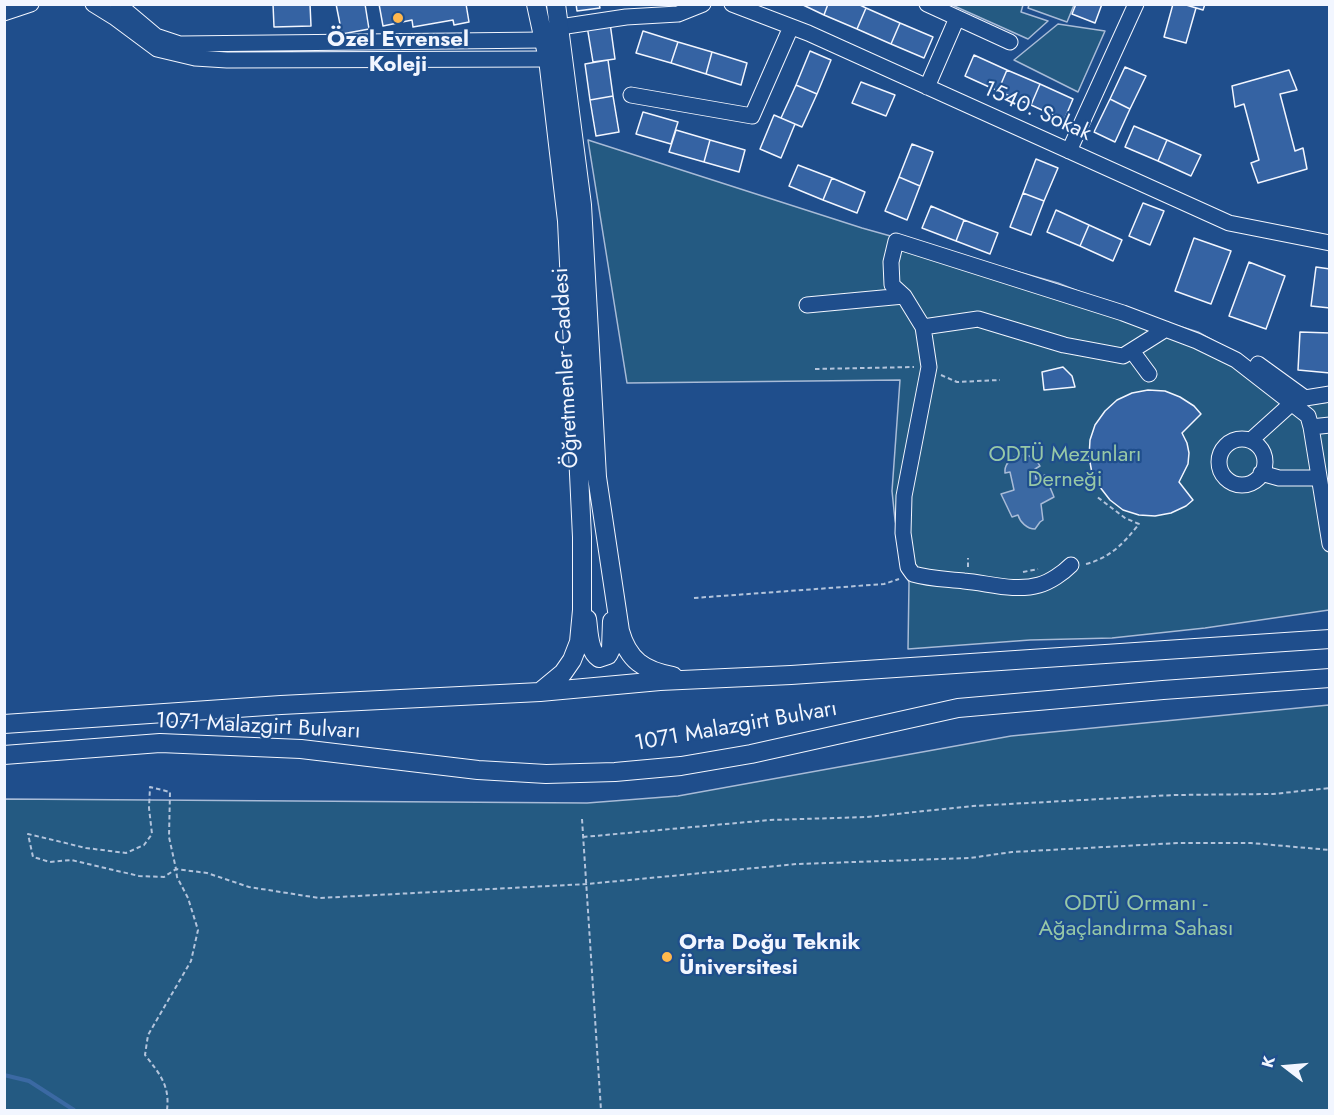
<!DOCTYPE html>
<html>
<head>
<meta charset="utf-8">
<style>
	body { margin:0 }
	#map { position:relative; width:1334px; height:1115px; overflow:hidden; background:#1f4e8c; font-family:Jost,sans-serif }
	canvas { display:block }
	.frame { position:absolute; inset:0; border:6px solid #f2f6ff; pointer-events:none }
	.north { position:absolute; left:1256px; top:1037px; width:60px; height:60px; -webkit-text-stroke:4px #1f4e8c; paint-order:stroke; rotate:286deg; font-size:16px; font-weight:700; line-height:24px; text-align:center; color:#f2f6ff }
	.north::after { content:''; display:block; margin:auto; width:21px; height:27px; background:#f2f6ff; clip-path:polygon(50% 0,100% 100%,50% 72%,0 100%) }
</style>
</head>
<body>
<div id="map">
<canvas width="1334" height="1115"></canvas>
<div class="frame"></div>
<div class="north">K</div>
</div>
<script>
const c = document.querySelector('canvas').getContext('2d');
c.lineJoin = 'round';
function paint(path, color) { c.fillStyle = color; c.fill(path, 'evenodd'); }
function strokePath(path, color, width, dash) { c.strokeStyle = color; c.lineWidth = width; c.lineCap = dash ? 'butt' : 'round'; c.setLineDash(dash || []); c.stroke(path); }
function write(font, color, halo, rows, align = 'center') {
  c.font = font + ' Jost,sans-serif'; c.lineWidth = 4.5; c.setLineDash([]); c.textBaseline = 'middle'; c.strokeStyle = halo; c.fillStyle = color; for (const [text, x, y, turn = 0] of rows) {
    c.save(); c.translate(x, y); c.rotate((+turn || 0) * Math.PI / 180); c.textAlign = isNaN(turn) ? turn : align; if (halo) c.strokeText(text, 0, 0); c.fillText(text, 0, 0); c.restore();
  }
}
const green = new Path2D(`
	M952,5H1023L1021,12L1048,21L1028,39Z
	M1029,5V4L1074,5L1067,22L1028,8Z
	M1058,24L1105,31L1078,92L1014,60Z
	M588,140L862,228L1058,283L1120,308L1198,332L1239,355L1306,405L1329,402V610L1205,628L1112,638L1030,640L908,649L909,583L895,520L892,491L900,380L627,383Z
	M1329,705V1110H5V799L587,803L678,796L1011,736Z`);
paint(green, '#245a82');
strokePath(green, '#a8bbd7', 1.5);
const water = new Path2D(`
	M1018,455C1029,454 1035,457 1040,466L1035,469L1036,479L1045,475L1054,497L1041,504L1043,520L1040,522L1035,529C1027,529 1020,522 1018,515L1012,517L1001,494L1014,490L1010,472L1005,473C1004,464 1010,459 1018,455Z`);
paint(water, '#3b69a3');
strokePath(water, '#a8bbd7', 1.5);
strokePath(new Path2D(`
	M4,1075L29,1081L74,1110`), '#3b69a3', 4);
const building = new Path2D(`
	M273,4H310L311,26L274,27Z
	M336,4H365L369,29L342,34Z
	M379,4H466L469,22L454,25L453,20L413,27L412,20L383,26Z
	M576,4H599L600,8L577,11Z
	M801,4H828L824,15Z
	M828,4H858L866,8L857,29L824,15Z
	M1076,4H1102L1095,23L1072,14Z
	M1173,4H1183L1196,8L1186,43L1164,37Z
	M1183,4H1205L1203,10Z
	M866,8L900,23L891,44L857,29Z
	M610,23L615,59L593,62L587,26Z
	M900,23L933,37L924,58L891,44Z
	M643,31L678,42L671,63L636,53Z
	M678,42L712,52L706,74L671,63Z
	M810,51L831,60L817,94L796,85Z
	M712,52L747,63L741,85L706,74Z
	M974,55L1007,70L998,91L965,76Z
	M608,60L613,96L590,100L585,64Z
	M1125,67L1146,76L1130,109L1110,99Z
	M1007,70L1040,84L1031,105L998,91Z
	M1289,70L1297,90L1280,94L1295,151L1303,148L1307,169L1258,183L1251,163L1259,160L1244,104L1235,107L1232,86Z
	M861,82L895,95L886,116L852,103Z
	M1040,84L1073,99L1064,120L1031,105Z
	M796,85L817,94L802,127L781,118Z
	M613,96L619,132L596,136L590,100Z
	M1110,99L1130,109L1115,142L1094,132Z
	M643,112L678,122L671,144L636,134Z
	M774,115L795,124L781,158L760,149Z
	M1134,126L1167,140L1158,161L1125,147Z
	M676,130L710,140L704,162L669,152Z
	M710,140L745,150L739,172L704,162Z
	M1167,140L1201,155L1191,176L1158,161Z
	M912,144L933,152L920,186L899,177Z
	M1036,159L1058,168L1044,201L1023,193Z
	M798,165L832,178L823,200L789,186Z
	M899,177L920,186L907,220L885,211Z
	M832,178L865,192L857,213L823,200Z
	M1023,193L1044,201L1031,235L1010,227Z
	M1143,203L1164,211L1150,245L1129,236Z
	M931,206L964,220L956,241L922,228Z
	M1056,210L1089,225L1080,246L1047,232Z
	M964,220L998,233L990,254L956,241Z
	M1089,225L1122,240L1113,261L1080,246Z
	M1194,238L1231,251L1211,304L1175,291Z
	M1249,262L1285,276L1266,329L1229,316Z
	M1316,267L1330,269V308L1311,306Z
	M1300,332L1330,333V373L1298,370Z
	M1063,367L1072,376L1075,387L1044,390L1042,372Z
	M1148,390L1165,391L1180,397L1194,406L1201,414L1182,433L1187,443L1189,453L1188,464L1179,482L1193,500L1186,506L1171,513L1155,516L1139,515L1123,510L1110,500L1096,482L1092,473L1089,457L1090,440L1095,425L1105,411L1117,400L1132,393Z`);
paint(building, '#3563a3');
strokePath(building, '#f2f6ff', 1.5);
const minor = new Path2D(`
	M93,4L114,17L157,49L195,58L227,60L548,59
	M118,4L156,36L180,44L543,40
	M732,4L808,33L1229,223L1330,243
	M927,4L1010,42
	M4,13L31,4
	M560,27L626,17L678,14L703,4
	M927,87L957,18
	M631,95L752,116L791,27
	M1069,151L1136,4
	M807,305L904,296
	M923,327L978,319L1064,345L1123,356L1166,329
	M1132,351L1149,374
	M1258,364L1305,398
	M1311,427L1330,425
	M1219 462a23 23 0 1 1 46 0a23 23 0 1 1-46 0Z
	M1251,440L1292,403L1299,399L1330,394
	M1261,473L1279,478H1319
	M1071,565C1063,573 1050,582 1039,585C1015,592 988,583 964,581C947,579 930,579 913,574L908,567L903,533L904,496L929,367L923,327L904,296L892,285L891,262L896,241L1123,313L1197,341L1236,360L1308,416L1311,427L1330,544`);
const major = new Path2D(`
	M536,4L548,59L567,221L582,537V610L579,642L572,660L563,673L540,692
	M556,4L582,205L597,477L620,631C628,660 644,671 673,676
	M587,619C589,631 588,651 599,658L608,655L611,649L612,621
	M4,724L281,705L540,692L660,681L791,675L1330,639
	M4,755L160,743L301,749L478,770L546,774L615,772L681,766L751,754L958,708L1163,690L1330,678`);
strokePath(minor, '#f2f6ff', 17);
strokePath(major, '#f2f6ff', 20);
strokePath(new Path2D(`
	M815,369L914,367
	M941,375L957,382L1000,380
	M1086,564C1110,558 1124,543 1139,524L1125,518L1096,496
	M968,567V558
	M1023,572L1038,569
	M694,598L884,584L899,579
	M582,819L601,1110
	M583,837L770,820L867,817L973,806L1174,795L1273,794L1330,788
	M167,1110C170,1086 160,1074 145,1055L148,1035L191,961L198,930L188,898L177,877L176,869L164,877L139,876L71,860L50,862L33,857L28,834L86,848L126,853L144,845L152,834L149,808L150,787L170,792L169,837L176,869L207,873L249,887L319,898L587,884L797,864L970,858L1012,852L1179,843H1251L1330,850`), '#b3c4dc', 2, [4.5, 3]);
strokePath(minor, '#1f4e8c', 15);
strokePath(major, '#1f4e8c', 18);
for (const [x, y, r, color] of [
	[398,18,6,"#ffb74d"],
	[667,957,6,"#ffb74d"]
]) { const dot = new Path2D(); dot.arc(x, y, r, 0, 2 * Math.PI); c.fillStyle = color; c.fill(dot); strokePath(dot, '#1f4e8c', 2); }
write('bold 22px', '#f2f6ff', '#1f4e8c', [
	["Özel Evrensel",398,41],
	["Koleji",398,66],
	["Orta Doğu Teknik",679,944,"left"],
	["Üniversitesi",679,969,"left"]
]);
write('22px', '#f2f6ff', '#1f4e8c', [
	["1540. Sokak",1037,112,24],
	["Öğretmenler Caddesi",567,368,-93],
	["1071 Malazgirt Bulvarı",258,727,3],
	["1071 Malazgirt Bulvarı",736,727,-10]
]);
write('22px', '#97c8a6', '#1f4e8c', [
	["ODTÜ Mezunları",1065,456],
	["Derneği",1065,481],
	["ODTÜ Ormanı -",1136,905],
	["Ağaçlandırma Sahası",1136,930]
]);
</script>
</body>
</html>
